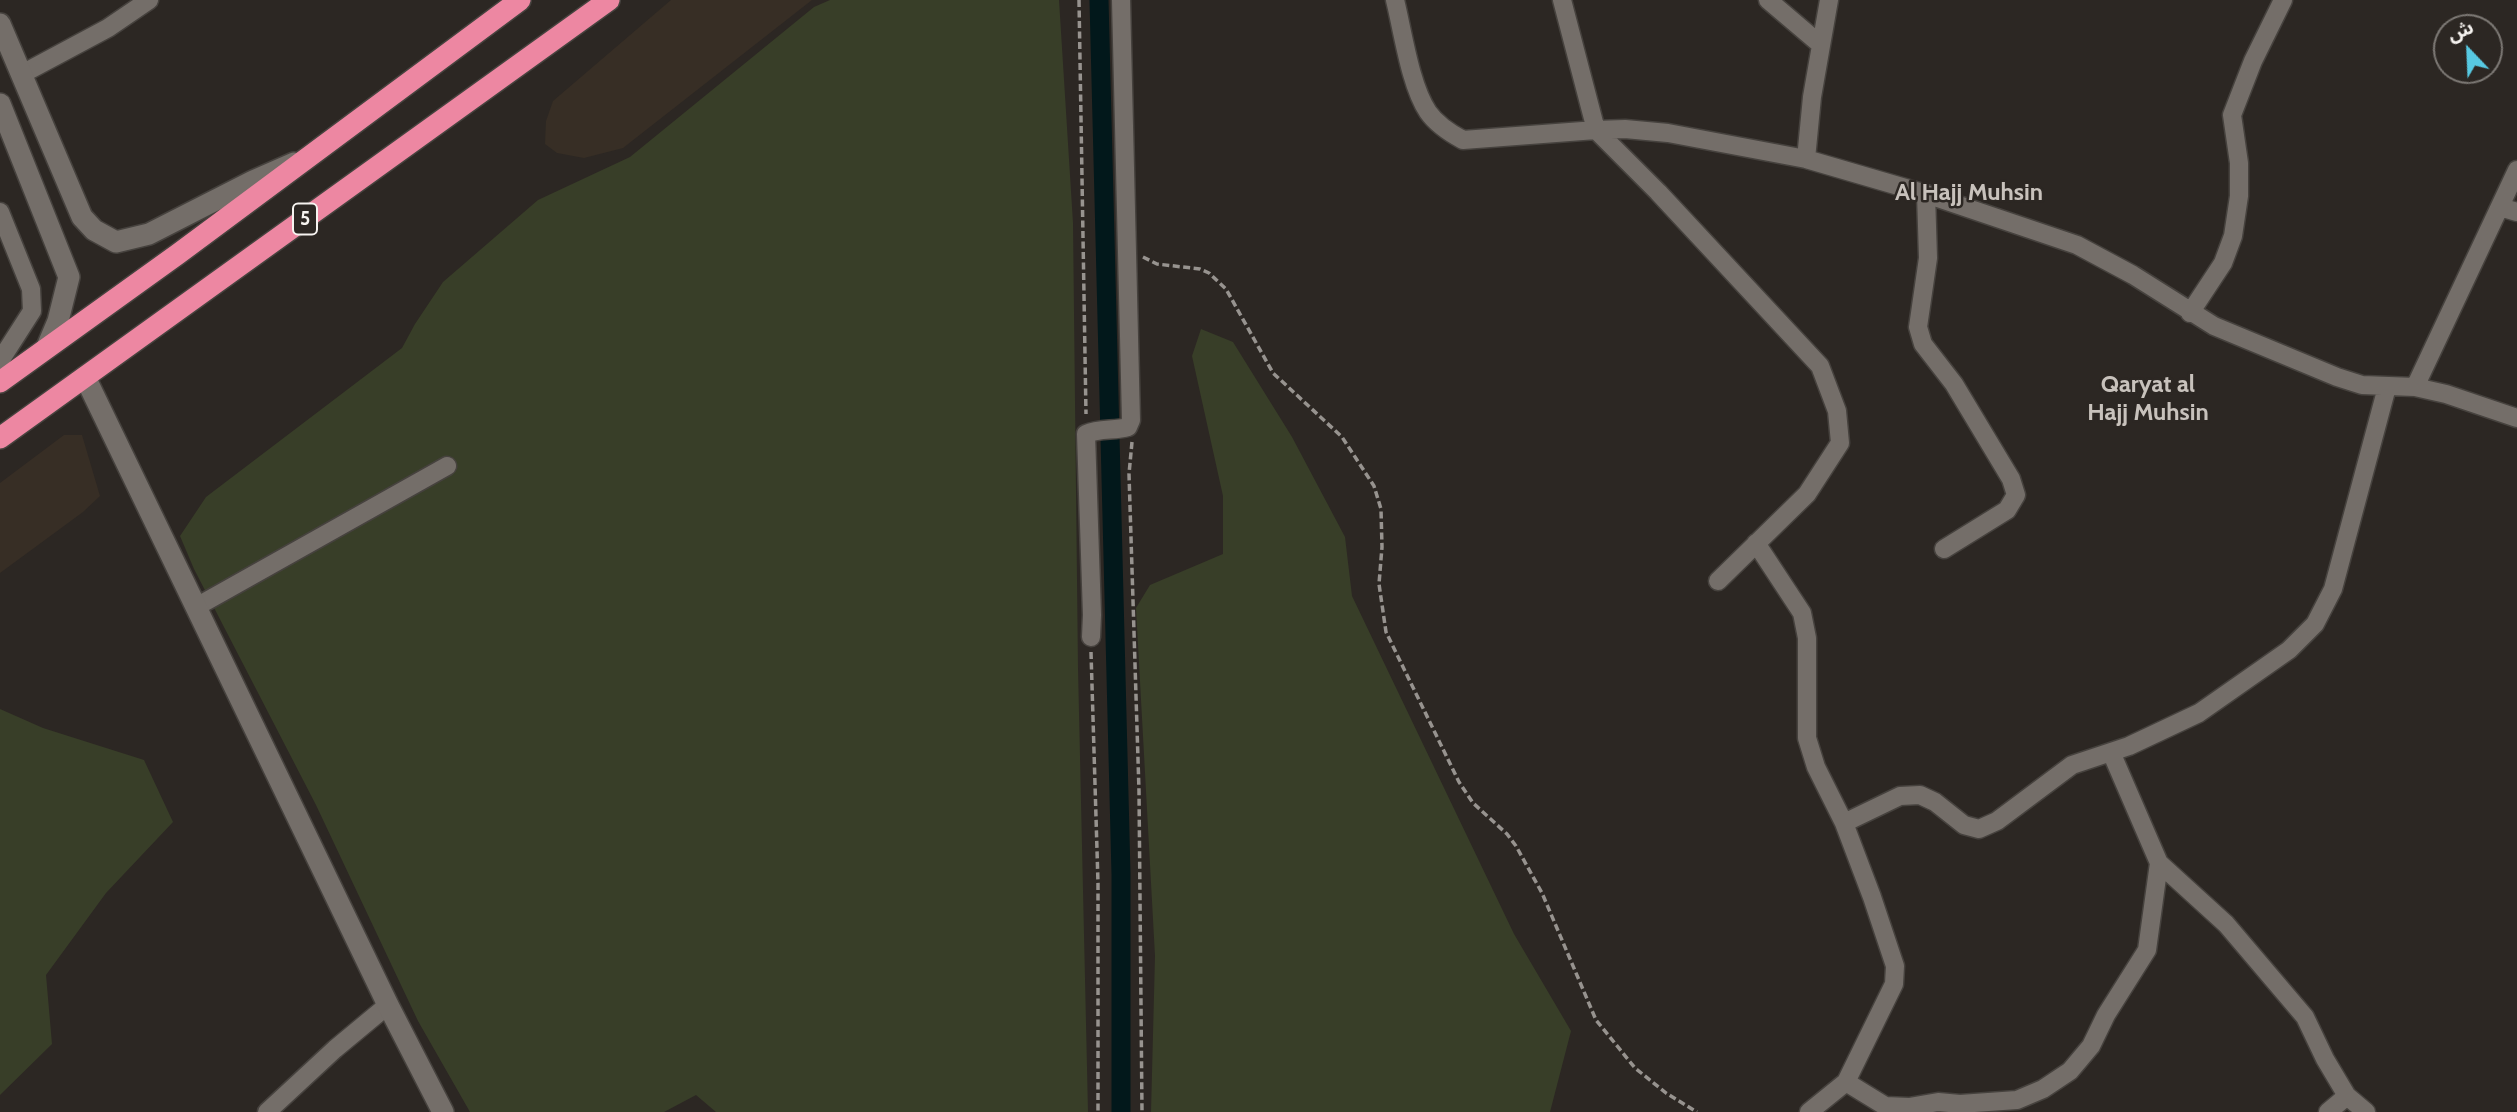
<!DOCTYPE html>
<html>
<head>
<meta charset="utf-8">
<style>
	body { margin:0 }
	#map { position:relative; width:2517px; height:1112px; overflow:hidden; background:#2c2723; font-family:Cabin,"Noto Sans Arabic",sans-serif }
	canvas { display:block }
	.north { position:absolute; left:2433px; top:14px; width:70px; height:70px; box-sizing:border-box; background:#2c2723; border:2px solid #7d7975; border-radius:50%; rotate:337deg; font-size:19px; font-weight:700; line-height:28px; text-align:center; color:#f6f3f0 }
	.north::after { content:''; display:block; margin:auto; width:24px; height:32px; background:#57c9e2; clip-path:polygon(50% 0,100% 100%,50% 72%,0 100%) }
</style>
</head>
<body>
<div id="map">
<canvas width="2517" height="1112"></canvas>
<div class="north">ش</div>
</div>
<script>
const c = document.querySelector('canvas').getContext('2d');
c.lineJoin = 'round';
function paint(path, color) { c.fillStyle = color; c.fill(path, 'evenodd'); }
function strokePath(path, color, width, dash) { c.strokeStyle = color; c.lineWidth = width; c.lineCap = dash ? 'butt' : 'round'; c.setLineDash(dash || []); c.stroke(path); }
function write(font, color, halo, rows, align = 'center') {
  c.font = font + ' Cabin,sans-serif'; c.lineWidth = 5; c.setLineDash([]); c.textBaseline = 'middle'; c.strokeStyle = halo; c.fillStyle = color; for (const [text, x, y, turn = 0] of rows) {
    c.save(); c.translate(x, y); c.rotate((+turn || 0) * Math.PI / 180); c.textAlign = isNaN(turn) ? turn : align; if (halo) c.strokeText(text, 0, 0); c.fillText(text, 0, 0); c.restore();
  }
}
paint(new Path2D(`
	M671,0H812L623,148L584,158L557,153L545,144L546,121L553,101Z
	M64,435H82L100,496L83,512L0,573V483Z`), '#372e25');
paint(new Path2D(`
	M830,0H1059L1073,223L1078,668L1088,1112H716L696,1095L664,1112H470L418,1021L316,805L194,569L180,536L206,497L402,348L415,324L443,282L538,200L630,157L814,7Z
	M1201,329L1233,342L1292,437L1345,537L1352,596L1514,934L1571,1031L1550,1112H1151L1155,956L1136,608L1150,585L1223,554V496L1192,356Z
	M0,709L43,728L144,760L173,822L106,893L46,975L52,1044L0,1095Z`), '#383e28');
strokePath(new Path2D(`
	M1099,0L1121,874V1112`), '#02181b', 19);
const street = new Path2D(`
	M1395,0C1403,32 1410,85 1428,112C1437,125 1450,133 1463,140L1596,130L1625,129L1668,133L1806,159L1926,194L2077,245L2133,275L2214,326L2337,377L2362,385L2415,387L2446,394L2517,418
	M1562,0L1596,130L1658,192L1820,366L1837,411L1840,443L1807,494L1718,581
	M1768,0L1821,45
	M22,74L108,28L149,0
	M1806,159L1812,97L1829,0
	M1926,194L1928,258L1918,327L1923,344L1954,384L2011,479L2016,495L2007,510L1944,549
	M2500,207L2517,212
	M0,212L31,289L32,311L0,361
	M2190,313L2223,263L2233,236L2239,196V163L2232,115L2253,61L2283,0
	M2415,387L2517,170
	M1756,543L1802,613L1807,638V738L1816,767L1844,823L1872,897L1895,966L1894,984L1846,1082L1809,1112
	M196,607L447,466
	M1091,637L1092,615L1086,434C1100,428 1114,431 1128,427L1131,420L1121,0
	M2111,752L2159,863L2226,924L2305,1017L2325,1059L2347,1096L2366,1112
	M1844,823L1900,796L1920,795L1935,802L1964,825L1979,829L1997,821L2072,765L2129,746L2199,713L2289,650L2315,624L2333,589L2387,387
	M1846,1082L1885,1106L1909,1107L1938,1102L1960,1104L2017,1100L2043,1089L2070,1071L2091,1046L2106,1015L2147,950L2159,863
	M267,1112L335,1049L388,1005
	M2328,1112L2347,1096`);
const secondary = new Path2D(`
	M0,24L82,217L94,230L116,242L149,234L253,181L294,163
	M0,104L69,277L58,321L47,347
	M85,377L388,1005L443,1112`);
const highway = new Path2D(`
	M0,382L178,254L520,0
	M0,438L609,0`);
strokePath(street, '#46423e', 21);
strokePath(secondary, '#46423e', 24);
strokePath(highway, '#46423e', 24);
strokePath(new Path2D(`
	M1079,0L1086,414
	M1143,257L1157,264L1200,269L1209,273L1226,289L1273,373L1342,437L1374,486L1381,509L1382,547L1379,584L1386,632L1459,782L1473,803L1507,834L1516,846L1542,893L1596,1020L1635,1068L1666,1093L1697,1112
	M1132,442L1129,474L1139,791L1142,1112
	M1091,652L1098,883V1112`), '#97938f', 3.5, [7, 3.5]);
strokePath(street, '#746e69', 18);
strokePath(secondary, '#746e69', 21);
strokePath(highway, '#ed87a2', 21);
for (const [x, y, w] of [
	[305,219,24]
]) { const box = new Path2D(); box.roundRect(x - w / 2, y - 15.5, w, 31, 5); c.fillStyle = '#2c2723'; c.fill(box); strokePath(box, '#f6f3f0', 2); }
write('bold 19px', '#f6f3f0', null, [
	["5",305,219]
]);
write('bold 24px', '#c8c2bc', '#2c2723', [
	["Al Hajj Muhsin",1969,193],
	["Qaryat al",2148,385],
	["Hajj Muhsin",2148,413]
]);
</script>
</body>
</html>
